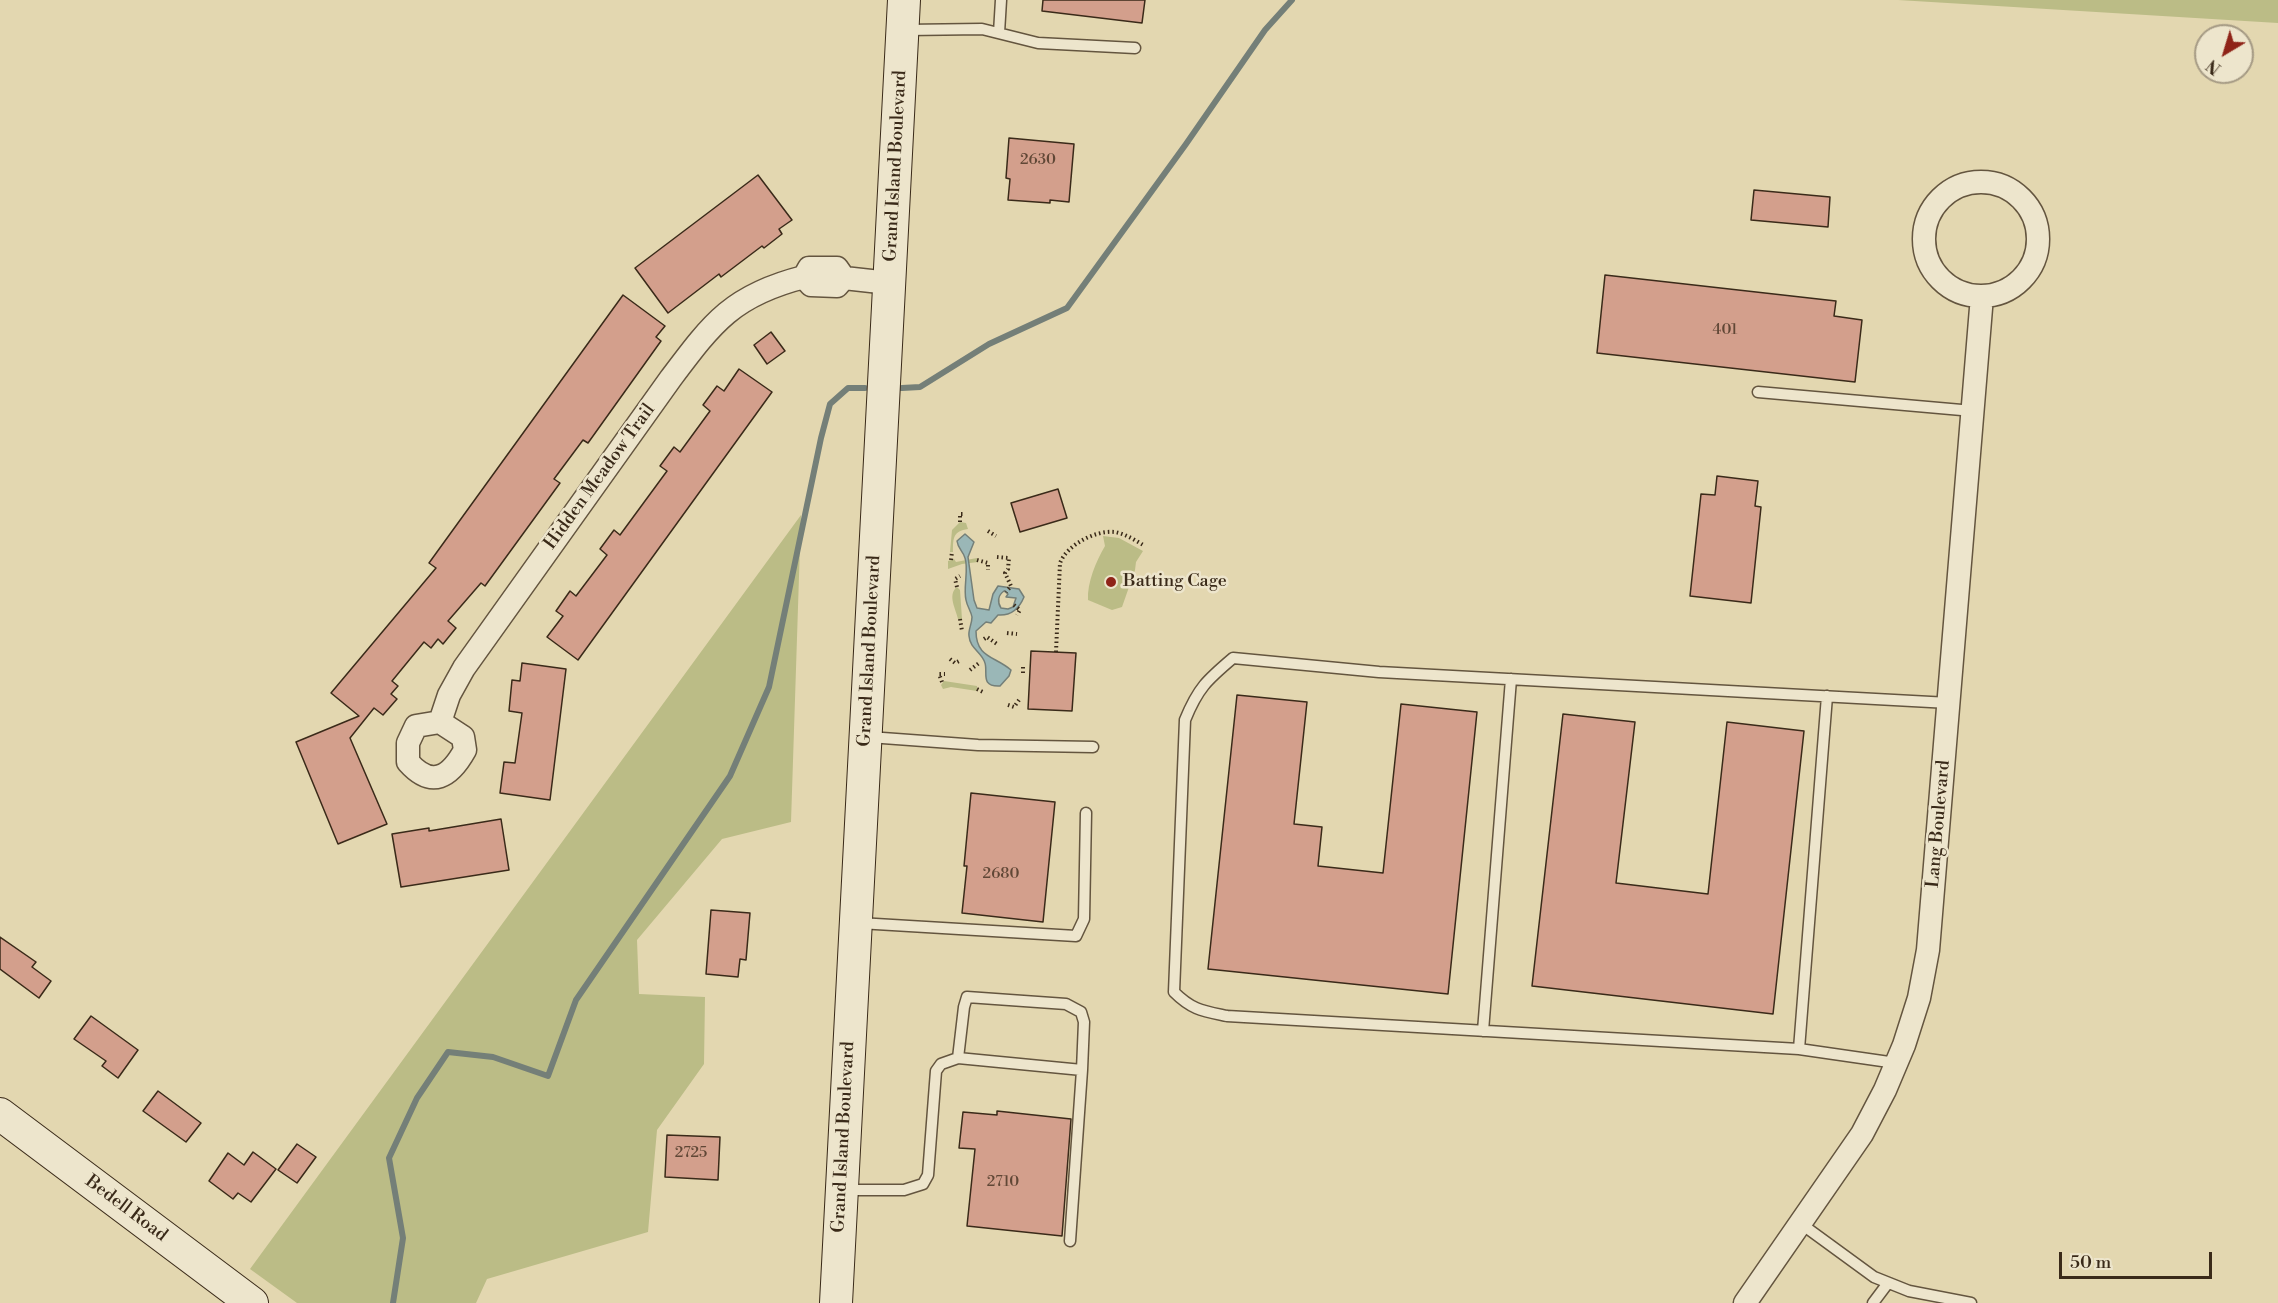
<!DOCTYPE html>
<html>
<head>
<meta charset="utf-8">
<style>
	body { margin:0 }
	#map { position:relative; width:2278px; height:1303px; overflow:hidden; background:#e3d7b0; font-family:"Libre Bodoni",serif }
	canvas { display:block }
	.north { position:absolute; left:2194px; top:24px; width:60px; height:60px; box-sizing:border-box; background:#ede5cc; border:2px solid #a59a84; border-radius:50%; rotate:218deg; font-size:16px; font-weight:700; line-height:24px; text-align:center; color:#3a2a19 }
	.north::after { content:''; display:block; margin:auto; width:21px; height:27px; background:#8f2418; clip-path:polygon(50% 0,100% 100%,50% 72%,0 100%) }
	.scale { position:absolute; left:2059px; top:1252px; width:153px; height:27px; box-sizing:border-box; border:3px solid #3a2a19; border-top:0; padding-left:8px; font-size:18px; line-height:21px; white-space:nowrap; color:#3a2a19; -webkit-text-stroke:4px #ede5cc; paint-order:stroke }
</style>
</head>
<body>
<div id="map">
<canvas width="2278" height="1303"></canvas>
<div class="north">N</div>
<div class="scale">50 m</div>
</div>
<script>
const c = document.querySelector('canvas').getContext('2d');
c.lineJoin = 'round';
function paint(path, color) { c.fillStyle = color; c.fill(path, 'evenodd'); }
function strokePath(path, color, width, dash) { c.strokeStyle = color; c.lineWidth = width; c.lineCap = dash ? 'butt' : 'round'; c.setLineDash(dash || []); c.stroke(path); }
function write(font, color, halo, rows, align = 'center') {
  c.font = font + ' "Libre Bodoni",serif'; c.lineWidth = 5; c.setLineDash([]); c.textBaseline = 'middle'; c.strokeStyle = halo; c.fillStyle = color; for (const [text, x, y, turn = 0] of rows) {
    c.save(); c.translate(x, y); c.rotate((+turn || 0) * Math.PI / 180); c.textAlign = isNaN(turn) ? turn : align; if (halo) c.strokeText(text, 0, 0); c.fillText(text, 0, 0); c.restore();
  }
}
paint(new Path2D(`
	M1898,0H2278V23Z
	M801,515L791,822L722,839L637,940L639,994L705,997L704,1064L657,1130L648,1232L487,1279L476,1303H297L250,1269Z
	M960,522L966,523L968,529C953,531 953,538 953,552H950L952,530Z
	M1103,536L1119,538L1143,551L1136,562L1135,570L1122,607L1112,610L1088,600C1087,583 1096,561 1105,546Z
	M977,558L978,562L962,564L948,569V561L954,559L956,562Z
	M957,587L960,590L962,619H958C956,609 947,595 957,587Z
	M944,681L977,686V691L951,687L943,689L941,685Z`), '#bbbc86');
const water = new Path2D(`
	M965,534L974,542L968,557L974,600L977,608L989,610L993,594L998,586L1019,589L1024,597C1019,609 1011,616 998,615L991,623L986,622L976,631C976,658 995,656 1011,670L1009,676L1000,686C980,687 988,673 985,663C982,652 970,649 969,636C968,630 972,624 972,617C971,611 967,606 966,600C963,588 969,569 965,558C963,551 958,549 957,541ZM1004,591L1008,594L1006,597L1016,598L1013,607L1008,609L1001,608C997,602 998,595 1004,591Z`);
paint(water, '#9ab7b7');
strokePath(water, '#747f78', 1.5);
strokePath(new Path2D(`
	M902,388L920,387L989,344L1067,308L1186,144L1265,30L1292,0
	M393,1303L403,1238L389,1158L417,1098L448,1052L493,1057L548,1076L576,1000L730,776L769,687L821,438L830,404L848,388H865`), '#747f78', 6);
const building = new Path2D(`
	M1043,0H1145L1142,23L1042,11Z
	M1009,138L1074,144L1069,202L1050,200V203L1008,200L1010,179L1006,178Z
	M758,175L792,220L779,229L782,234L764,248L762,246L721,277L719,274L668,313L635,268Z
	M1754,190L1830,197L1828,227L1751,220Z
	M1605,275L1836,301L1834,316L1862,320L1855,382L1597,353Z
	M623,295L665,326L656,337L661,341L588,443L583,440L554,479L560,483L485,586L481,583L448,621L456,628L443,644L438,639L431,648L424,642L392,681L398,686L391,694L397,699L383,715L374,708L350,738L387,824L338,844L296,742L359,716L331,693L436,568L429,563Z
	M771,332L785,351L767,364L754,345Z
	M739,369L772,392L578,660L547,637L563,616L556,611L570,591L576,596L607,555L600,549L614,530L620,535L667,471L660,466L674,447L680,452L710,411L703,405L717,386L724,391Z
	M1717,476L1758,481L1755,506L1761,507L1751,603L1690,596L1701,494L1715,495Z
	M1058,489L1067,518L1020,532L1011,503Z
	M1031,651L1076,653L1072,711L1028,709Z
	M522,663L566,669L550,800L500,793L504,762L515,763L522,713L509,711L512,680L520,681Z
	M1237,695L1307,702L1294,824L1322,827L1318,866L1383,873L1401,704L1477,712L1448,994L1208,969Z
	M1563,714L1635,722L1616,883L1708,894L1727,722L1804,731L1773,1014L1532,986Z
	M971,793L1055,802L1043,922L962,913L967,866H964Z
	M501,819L509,870L401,887L392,834L429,828V831Z
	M711,910L750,913L746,960L740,959L738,977L706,974Z
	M0,937L36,962L32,967L51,981L39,998L0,969Z
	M91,1016L138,1050L118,1078L102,1066L106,1061L74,1039Z
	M158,1091L201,1123L186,1142L143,1111Z
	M997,1111L1071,1119L1062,1236L967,1226L975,1149L959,1148L963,1112L997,1115Z
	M667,1135L720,1137L718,1180L665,1177Z
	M297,1144L316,1157L297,1183L278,1170Z
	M253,1152L276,1169L251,1202L238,1193L233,1199L209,1181L228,1153L244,1165Z`);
paint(building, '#d39f8c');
strokePath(building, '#3a2a19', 1.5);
const lane = new Path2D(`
	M906,30L982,29L1038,43L1135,48
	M999,33L1001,0
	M1758,392L1973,411
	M1827,696L1799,1049L1896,1063
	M869,737L978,745L1093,747
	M859,923L1076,936L1084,919L1086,813
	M1483,1031L1511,679
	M1799,1049L1227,1016C1203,1011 1192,1010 1174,992L1185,720C1198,688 1207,680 1233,658L1379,672L1949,703
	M958,1058L964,1007L967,997L1066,1004L1081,1012L1084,1022L1082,1070
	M845,1190H904L923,1184L928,1175L936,1071L941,1064L958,1058L1082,1070L1070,1241
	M1800,1223L1874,1277L1909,1291L1971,1303
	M1873,1303L1888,1283`);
const street = new Path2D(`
	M1924 239a57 57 0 1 1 114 0a57 57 0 1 1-114 0Z
	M844,278L837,286L811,285L804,277L809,268H837L844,278L889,283
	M440,722L416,726L408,743V762C432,789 450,777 465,750L463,737L440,722L449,695L464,668L671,378C713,322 733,295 804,277
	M1745,1303L1862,1134L1885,1090L1904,1045L1919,998L1928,950L1982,296`);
const secondary = new Path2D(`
	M0,1114L252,1303
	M836,1303L904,0`);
strokePath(lane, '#64553f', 13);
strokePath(street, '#64553f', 25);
strokePath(secondary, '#3a2a19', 34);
strokePath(new Path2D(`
	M960,522V514H965
	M988,531L996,536
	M997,557L1009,558L1008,569L1005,573L1011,586L1006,592
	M951,560L952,552
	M977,560L988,563V570
	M957,587L955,579L960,576
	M1014,605L1020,610L1017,615
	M960,619L962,631
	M1007,633L1017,634
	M984,639L987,637L997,644
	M1056,652L1060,563C1067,545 1095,530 1115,532C1126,534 1136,541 1145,546
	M950,659L955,663L961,660
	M970,670L979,663
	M1023,673V665
	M942,682L939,674H945
	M977,689L985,693
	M1008,705L1014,707L1019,700`), '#3a2a19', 4, [1.5, 3]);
strokePath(lane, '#ede5cc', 10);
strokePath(street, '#ede5cc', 22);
strokePath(secondary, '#ede5cc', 32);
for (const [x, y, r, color] of [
	[1111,582,6,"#8f2418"]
]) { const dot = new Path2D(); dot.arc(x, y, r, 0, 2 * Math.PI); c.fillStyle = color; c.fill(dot); strokePath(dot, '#ede5cc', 2); }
write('15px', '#604736', null, [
	["2630",1038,160],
	["401",1725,330],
	["2680",1001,874],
	["2725",691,1153],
	["2710",1003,1182]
]);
write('18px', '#3a2a19', '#ede5cc', [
	["Grand Island Boulevard",896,166,-87],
	["Hidden Meadow Trail",600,477,-54],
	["Grand Island Boulevard",870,651,-87],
	["Lang Boulevard",1939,824,-85],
	["Grand Island Boulevard",844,1137,-87],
	["Bedell Road",126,1209,37]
]);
write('18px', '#3a2a19', '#ede5cc', [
	["Batting Cage",1123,582]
], 'left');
</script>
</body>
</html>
